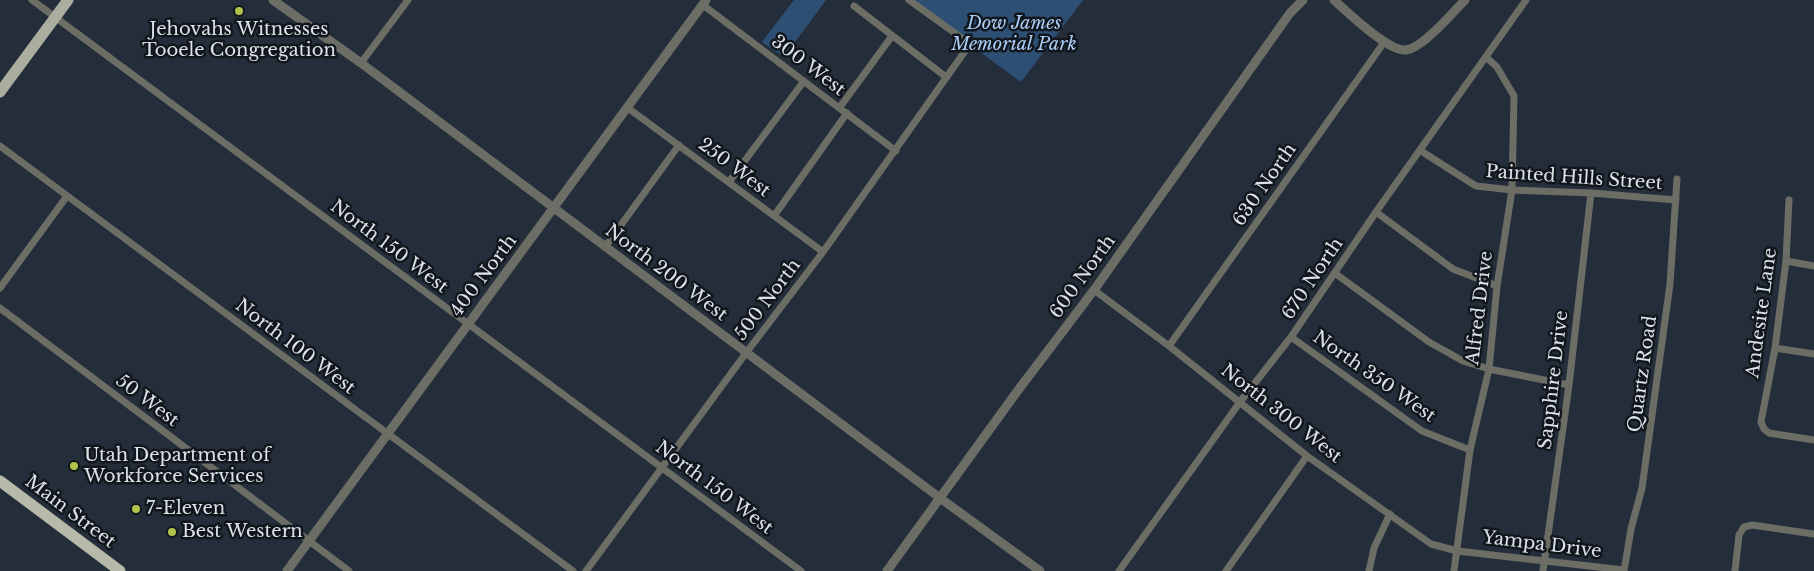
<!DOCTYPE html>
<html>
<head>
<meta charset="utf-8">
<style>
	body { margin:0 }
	canvas { display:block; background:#242e3a }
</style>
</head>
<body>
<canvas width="1814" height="571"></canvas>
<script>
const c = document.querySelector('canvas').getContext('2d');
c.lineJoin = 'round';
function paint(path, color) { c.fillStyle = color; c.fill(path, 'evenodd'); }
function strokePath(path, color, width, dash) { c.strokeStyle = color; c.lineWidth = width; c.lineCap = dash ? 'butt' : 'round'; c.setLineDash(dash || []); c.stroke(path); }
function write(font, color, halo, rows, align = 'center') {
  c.font = font + ' "Libre Baskerville",serif'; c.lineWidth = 5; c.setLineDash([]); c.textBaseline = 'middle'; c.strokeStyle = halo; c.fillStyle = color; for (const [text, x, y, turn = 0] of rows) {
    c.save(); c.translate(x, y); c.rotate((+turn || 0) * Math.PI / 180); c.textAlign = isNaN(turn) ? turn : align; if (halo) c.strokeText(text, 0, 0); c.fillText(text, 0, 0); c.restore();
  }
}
paint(new Path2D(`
	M794,0H826L784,57L762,42Z
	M909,0H1083L1021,82Z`), '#2d4f74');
strokePath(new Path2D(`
	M32,0L801,571
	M703,5L896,151
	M854,6L946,77
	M361,63L408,0
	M840,107L892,36
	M628,108L823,252
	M0,146L573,571
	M1421,151L1476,186L1512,190L1591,193L1676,200
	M729,182L804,81
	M1789,200L1786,261L1775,348L1761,422L1764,429L1769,433L1814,440
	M1376,212L1453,269L1497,286
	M774,216L847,113
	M605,247L679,145
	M1786,261L1814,266
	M1336,274L1429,342L1463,361L1489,369L1569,385
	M0,288L67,196
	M1094,290L1169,346L1307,456L1431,544L1457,551L1624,570
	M0,308L349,571
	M1291,337L1422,431L1470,450
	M1169,346L1385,41
	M1775,348L1814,354
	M586,571L746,353L823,252L970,44L909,0
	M1119,571L1240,402L1291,337L1376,212L1526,0
	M1226,571L1307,456
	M1369,571L1374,548L1390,514
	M1454,571L1470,450L1489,369L1497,286L1512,190L1514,96L1497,67L1486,57
	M1543,571L1569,385L1591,193
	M1624,571L1631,529L1642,488L1670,284L1677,179
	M1735,571L1739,535L1744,527L1752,525L1814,534`), '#6c6e66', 7);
strokePath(new Path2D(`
	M273,0L361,63L940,498L1040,571
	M1334,0C1347,12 1389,52 1406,50C1423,48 1453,12 1465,0
	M287,571L706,0
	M887,571L1016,393L1094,290L1290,13L1303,0`), '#6c6e66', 9);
strokePath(new Path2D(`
	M0,92L68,0`), '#abae9e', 11);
strokePath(new Path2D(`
	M0,481L120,571`), '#b8baa9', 11);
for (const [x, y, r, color] of [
	[239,11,5,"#b2c34c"],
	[74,466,5,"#b2c34c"],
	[136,509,5,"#b2c34c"],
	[172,532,5,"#b2c34c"]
]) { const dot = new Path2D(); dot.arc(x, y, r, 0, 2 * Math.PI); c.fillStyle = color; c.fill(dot); strokePath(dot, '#11161c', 2); }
write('italic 18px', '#abcdf5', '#11161c', [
	["Dow James",1014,24],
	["Memorial Park",1014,45]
]);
write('18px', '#dbe1e9', '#11161c', [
	["Jehovahs Witnesses",239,30,"center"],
	["Tooele Congregation",239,51,"center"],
	["Utah Department of",84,456],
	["Workforce Services",84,477],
	["7-Eleven",146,509],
	["Best Western",182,532]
], 'left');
write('18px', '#dbe1e9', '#11161c', [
	["300 West",808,66,37],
	["250 West",734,168,37],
	["Painted Hills Street",1574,178,4],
	["630 North",1265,185,-55],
	["North 150 West",389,247,37],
	["North 200 West",666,273,37],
	["400 North",484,276,-53],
	["600 North",1083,277,-54],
	["670 North",1313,279,-56],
	["500 North",768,300,-53],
	["Alfred Drive",1480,308,-83],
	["Andesite Lane",1762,313,-82],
	["North 100 West",295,347,37],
	["Quartz Road",1643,374,-82],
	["North 350 West",1374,377,35],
	["Sapphire Drive",1554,380,-83],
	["50 West",147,401,37],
	["North 300 West",1281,414,38],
	["North 150 West",714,488,37],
	["Main Street",70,512,37],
	["Yampa Drive",1542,545,7]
]);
</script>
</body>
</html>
